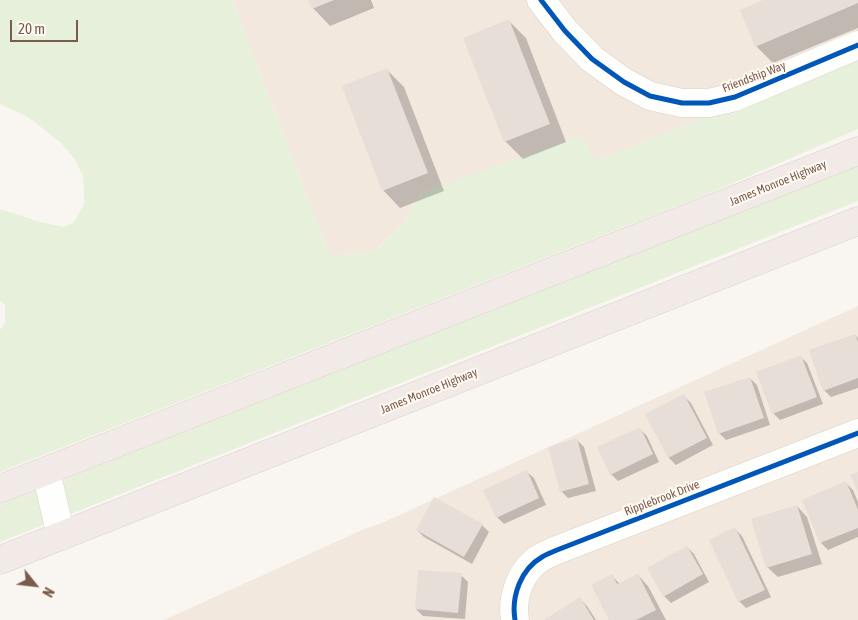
<!DOCTYPE html>
<html>
<head>
<meta charset="utf-8">
<style>
	body { margin:0 }
	#map { position:relative; width:858px; height:620px; overflow:hidden; background:#f9f5f0; font-family:"Asap Condensed",sans-serif }
	canvas { display:block }
	.north { position:absolute; left:10px; top:560px; width:50px; height:50px; -webkit-text-stroke:4px #fffaf3; paint-order:stroke; rotate:119deg; font-size:14px; font-weight:700; line-height:20px; text-align:center; color:#7a5c4d }
	.north::after { content:''; display:block; margin:auto; width:18px; height:22px; background:#7a5c4d; clip-path:polygon(50% 0,100% 100%,50% 72%,0 100%) }
	.scale { position:absolute; left:10px; top:20px; width:68px; height:22px; box-sizing:border-box; border:2px solid #7a5c4d; border-top:0; padding-left:6px; font-size:15px; line-height:18px; white-space:nowrap; color:#7a5c4d; -webkit-text-stroke:4px #fffaf3; paint-order:stroke }
</style>
</head>
<body>
<div id="map">
<canvas width="858" height="620"></canvas>
<div class="north">N</div>
<div class="scale">20 m</div>
</div>
<script>
const c = document.querySelector('canvas').getContext('2d');
c.lineJoin = 'round';
function paint(path, color) { c.fillStyle = color; c.fill(path, 'evenodd'); }
function strokePath(path, color, width, dash) { c.strokeStyle = color; c.lineWidth = width; c.lineCap = dash ? 'butt' : 'round'; c.setLineDash(dash || []); c.stroke(path); }
function write(font, color, halo, rows, align = 'center') {
  c.font = font + ' "Asap Condensed",sans-serif'; c.lineWidth = 4; c.setLineDash([]); c.textBaseline = 'middle'; c.strokeStyle = halo; c.fillStyle = color; for (const [text, x, y, turn = 0] of rows) {
    c.save(); c.translate(x, y); c.rotate((+turn || 0) * Math.PI / 180); c.textAlign = isNaN(turn) ? turn : align; if (halo) c.strokeText(text, 0, 0); c.fillText(text, 0, 0); c.restore();
  }
}
paint(new Path2D(`
	M232,0H858V57L596,161L421,193L402,224L374,251L330,257Z
	M858,306V620H164L362,530L384,522Z`), '#f2e8de');
paint(new Path2D(`
	M0,0H232L330,257L375,251L402,224L421,193L581,136L596,161L858,57V129L710,193L0,472V330L5,323V305L0,300V209L40,222L64,227L74,222L84,205V192L83,175L74,158L60,142L28,117L0,104Z
	M858,166V201L0,542V505Z`), '#e7f0db');
paint(new Path2D(`
	M310,0H371L374,8L330,26L313,8Z
	M766,0H858V28L773,63L756,46Z
	M509,21L526,38L566,142L523,159L505,141Z
	M387,70L404,87L444,191L400,208L383,190Z
	M855,335L858,338V388L831,397L824,390Z
	M800,356L807,363L823,404L780,420L773,413Z
	M750,378L757,385L770,425L726,440L719,433Z
	M684,396L691,403L713,445L676,465L669,458L647,415Z
	M640,429L647,436L659,462L618,481L611,474Z
	M577,440L584,447L596,491L568,498L561,491Z
	M526,471L534,478L546,505L504,524L497,517Z
	M846,483L853,490L858,502V537L828,550L821,543L804,500Z
	M797,506L807,517L822,564L778,577L767,567Z
	M482,525L489,532L472,564L424,537L417,530Z
	M735,529L742,536L771,597L746,608L739,601Z
	M687,547L694,554L709,582L671,603L664,596Z
	M461,575L468,582L465,619L423,616L416,609Z
	M611,575L620,584L638,575L648,586L666,620H610Z
	M580,599L587,606L596,620H548Z`), '#0003');
paint(new Path2D(`
	M308,0H334L312,9Z
	M763,0H858V3L755,47L740,10Z
	M509,19L550,124L504,142L463,38Z
	M387,68L428,173L382,191L342,86Z
	M855,334L858,342V378L823,391L809,350Z
	M801,355L817,397L772,414L756,372Z
	M750,377L764,418L718,434L704,392Z
	M684,394L707,438L668,458L645,414Z
	M640,427L653,454L610,475L597,447Z
	M577,438L589,484L560,492L548,447Z
	M527,470L539,498L496,518L483,490Z
	M858,472V492L850,475Z
	M846,481L858,510V528L820,543L802,500Z
	M434,497L483,524L464,557L416,530Z
	M797,505L812,554L766,568L751,519Z
	M735,527L765,590L738,602L709,540Z
	M687,546L703,574L663,597L647,568Z
	M418,570L462,573L458,613L415,609Z
	M612,574L617,584L638,574L656,610L636,620H609L591,585Z
	M580,597L594,620H544Z`), '#e6ded7');
const minor = new Path2D(`
	M541,0L565,31L592,59L624,82L650,96L682,103H709L735,97L858,45
	M46,471L61,536
	M515,620C511,596 521,569 542,557C547,554 552,552 557,550L858,433`);
const highway = new Path2D(`
	M0,489L858,151
	M0,560L858,221`);
strokePath(minor, '#d7d1cb', 29);
strokePath(highway, '#dad1cc', 29);
strokePath(minor, '#fefefd', 28);
strokePath(highway, '#f2eae7', 28);
strokePath(new Path2D(`
	M541,0L565,31L592,59L624,82L650,96L682,103H709L735,97L858,45
	M515,620C511,596 521,569 542,557C547,554 552,552 557,550L858,433`), '#0057b8', 5);
write('12px', '#7a5c4d', '#fffaf3', [
	["Friendship Way",754,77,-21],
	["James Monroe Highway",778,183,-22],
	["James Monroe Highway",429,391,-22],
	["Ripplebrook Drive",662,498,-21]
]);
</script>
</body>
</html>
